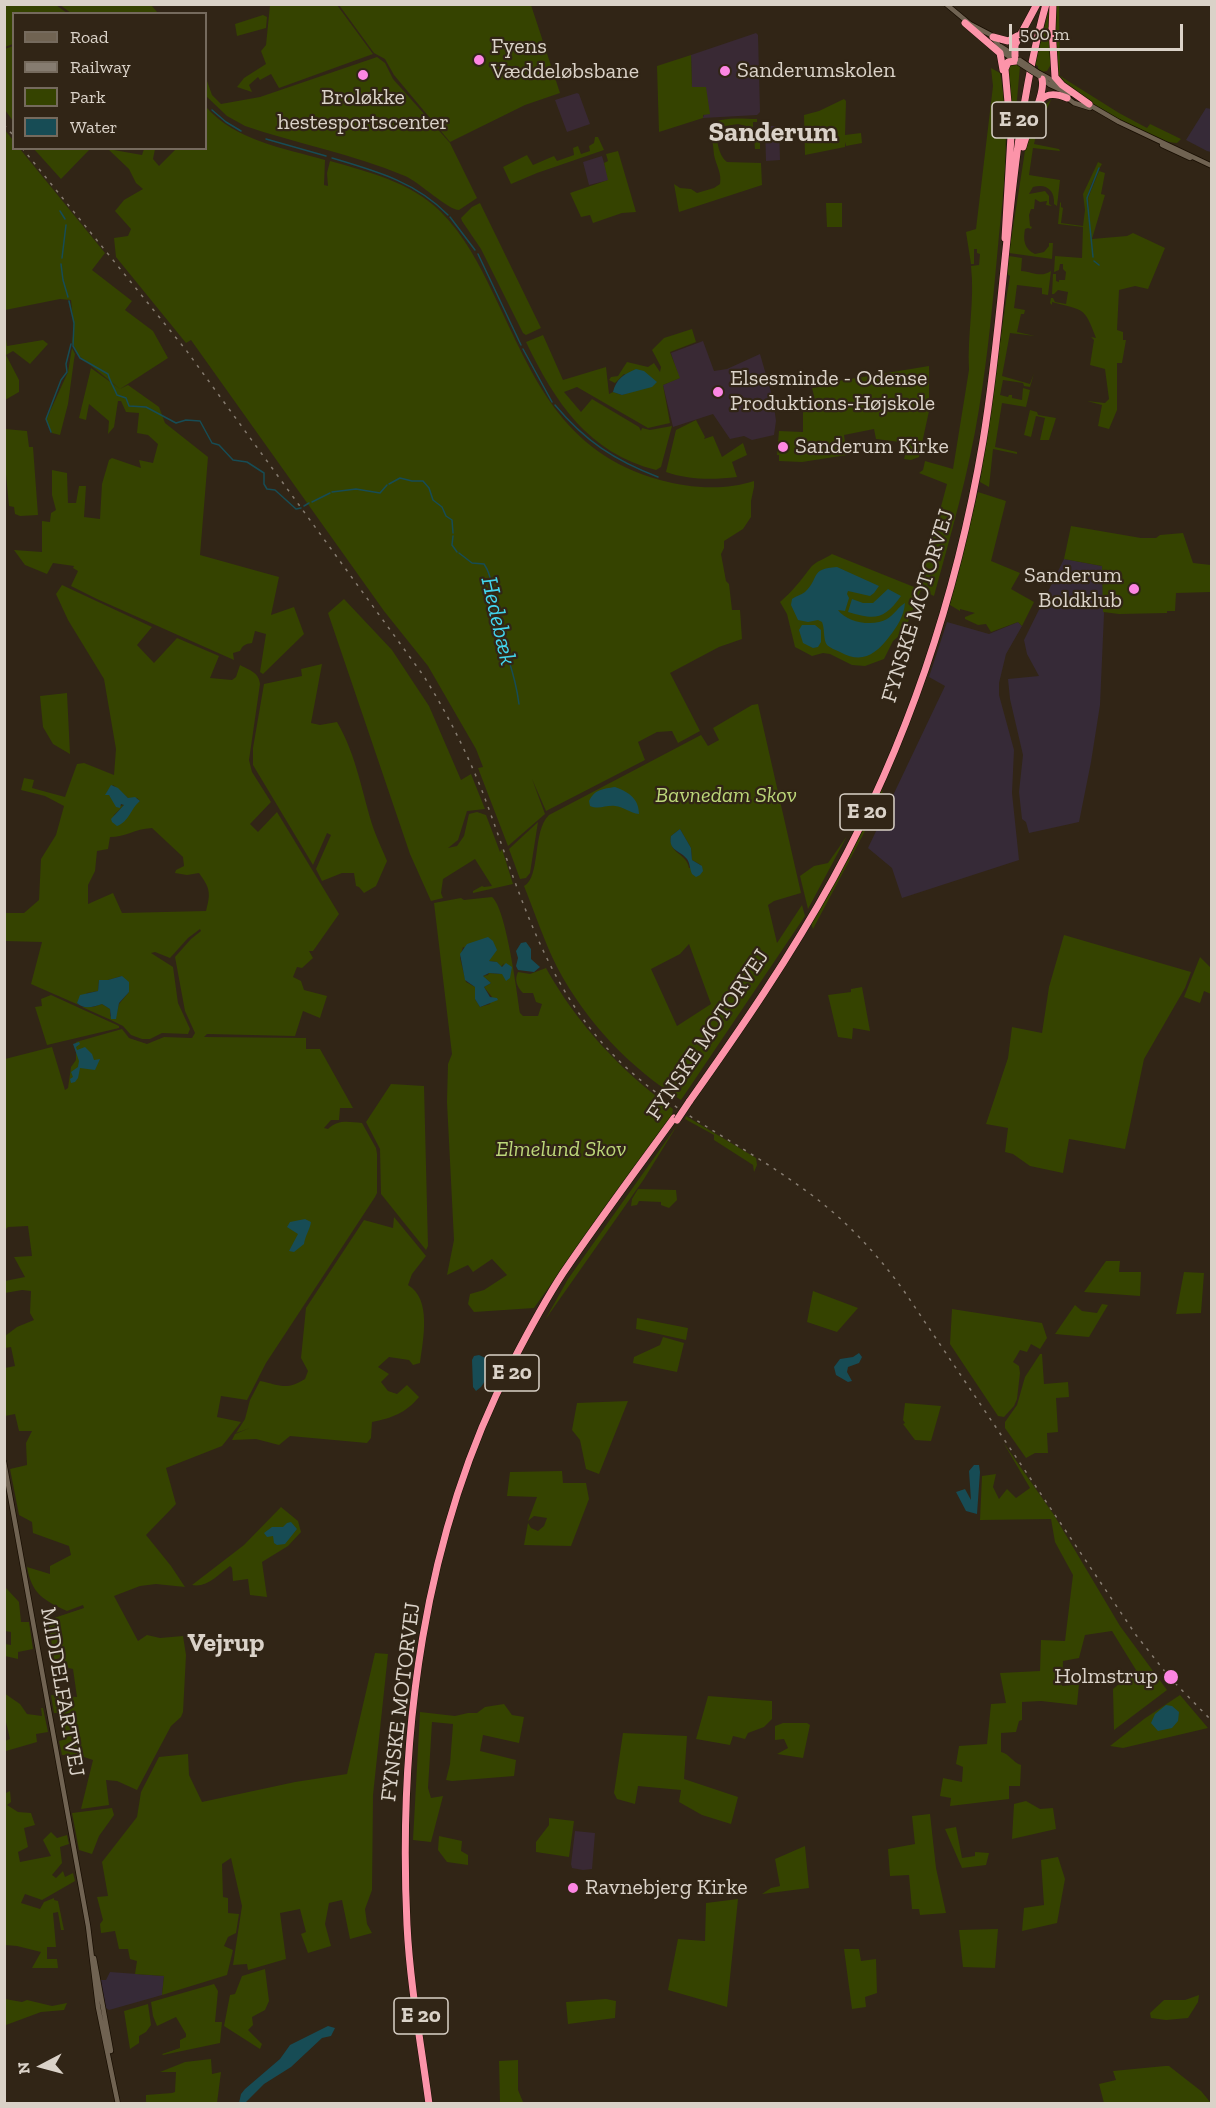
<!DOCTYPE html>
<html>
<head>
<meta charset="utf-8">
<style>
	body { margin:0 }
	#map { position:relative; width:1216px; height:2108px; overflow:hidden; background:#312516; font-family:"Zilla Slab",serif }
	canvas { display:block }
	.frame { position:absolute; inset:0; border:6px solid #dad2c8; pointer-events:none }
	.legend { position:absolute; left:12px; top:12px; width:195px; height:138px; box-sizing:border-box; background:#312516; border:2px solid #756a5d; margin:0; padding:8px 10px; list-style:none; font-size:18px; color:#dad2c8 }
	.legend li { display:flex; align-items:center; gap:12px; height:30px }
	.legend b { width:30px; border:2px solid #756a5d }
	.north { position:absolute; left:12px; top:2036px; width:60px; height:60px; -webkit-text-stroke:4px #312516; paint-order:stroke; rotate:264deg; font-size:16px; font-weight:700; line-height:24px; text-align:center; color:#dad2c8 }
	.north::after { content:''; display:block; margin:auto; width:21px; height:27px; background:#dad2c8; clip-path:polygon(50% 0,100% 100%,50% 72%,0 100%) }
	.scale { position:absolute; left:1009px; top:24px; width:174px; height:27px; box-sizing:border-box; border:3px solid #dad2c8; border-top:0; padding-left:8px; font-size:18px; line-height:21px; white-space:nowrap; color:#dad2c8; -webkit-text-stroke:4px #312516; paint-order:stroke }
</style>
</head>
<body>
<div id="map">
<canvas width="1216" height="2108"></canvas>
<div class="frame"></div>
<ul class="legend">
<li><b style="height:8px;background:#706352"></b>Road</li>
<li><b style="height:8px;background:#867c70"></b>Railway</li>
<li><b style="height:16px;background:#354300"></b>Park</li>
<li><b style="height:16px;background:#174c55"></b>Water</li>
</ul>
<div class="north">N</div>
<div class="scale">500 m</div>
</div>
<script>
const c = document.querySelector('canvas').getContext('2d');
c.lineJoin = 'round';
function paint(path, color) { c.fillStyle = color; c.fill(path, 'evenodd'); }
function strokePath(path, color, width, dash) { c.strokeStyle = color; c.lineWidth = width; c.lineCap = dash ? 'butt' : 'round'; c.setLineDash(dash || []); c.stroke(path); }
function write(font, color, halo, rows, align = 'center') {
  c.font = font + ' "Zilla Slab",serif'; c.lineWidth = 4.5; c.setLineDash([]); c.textBaseline = 'middle'; c.strokeStyle = halo; c.fillStyle = color; for (const [text, x, y, turn = 0] of rows) {
    c.save(); c.translate(x, y); c.rotate((+turn || 0) * Math.PI / 180); c.textAlign = isNaN(turn) ? turn : align; if (halo) c.strokeText(text, 0, 0); c.fillText(text, 0, 0); c.restore();
  }
}
paint(new Path2D(`
	M1206,108L1211,109V152L1207,151L1186,140Z
	M1064,559L1102,566L1104,614L1100,705L1091,762L1079,822L1029,833L1026,822L1022,819L1019,792L1023,755L1010,699L1008,679L1039,676L1027,654L1024,640Z
	M947,622L989,634L1018,622L1022,626L1006,654L999,683V695L1014,750L1012,793L1019,860L902,898L892,868L868,848L945,686L929,677Z
	M110,1972L164,1976L162,1995L109,2010L106,2008L101,1986V1980H106Z`), '#362a37');
paint(new Path2D(`
	M756,33L758,35L760,112L757,115L703,118L707,104L692,87L691,55Z
	M577,93L579,94L590,124L567,132L555,100Z
	M765,126H779L780,160L766,161Z
	M602,156L609,180L589,185L583,162Z
	M703,341L714,371L727,369L760,354L773,399L776,421L774,435L752,440L744,436L730,439L713,414L673,427L663,385L679,378L671,353Z
	M575,1831L595,1833L592,1869L583,1870L572,1868L571,1864Z`), '#392934');
paint(new Path2D(`
	M5,5H56L67,13L14,14L13,44L5,47Z
	M60,5H151L158,13H71Z
	M270,5H337L373,54L279,88L271,74L260,80L258,77L249,85L252,92L237,87L244,78L266,64L261,51L266,45Z
	M339,5H531L560,93L525,105L450,142L394,75L385,59L374,53Z
	M1050,5V66L1047,71L1041,72L1038,70V66L1035,65Z
	M1055,5H1059L1060,76L1119,113L1147,128L1150,124L1181,139L1177,143C1148,142 1085,98 1060,82L1054,57Z
	M263,15L267,17L266,28L237,36L235,24Z
	M13,46V121L5,110V49Z
	M691,55L692,87H706L710,114L703,115V118L659,132L657,66Z
	M377,57L385,63L393,79L450,143L477,198L459,210C448,210 419,182 405,176C353,154 298,144 245,126L227,116L206,96V78L212,95L221,104L260,97Z
	M1011,63L1020,66L1012,156L1006,73Z
	M991,68L1000,73C1011,131 1004,188 998,246C993,300 988,355 979,409C969,472 951,534 934,596L921,590L904,632L893,641L884,659L865,666L852,665L830,654L823,653L812,656L795,647L787,614L780,602C793,591 801,580 811,567C816,561 825,559 832,554L919,589L947,484L919,473L923,470L925,461L953,469L969,370C967,335 975,301 971,266L979,265L980,254L977,253V249H974V264H971L966,232L976,229L993,86Z
	M844,99L846,101L845,135L861,133L862,143L846,146L845,142V147L805,155L804,115L819,111Z
	M1051,100L1038,127L1034,144L1059,149L1060,151L1033,148L1029,175L1060,180L1057,206L1054,204C1055,191 1047,183 1033,187L1029,194L1045,191L1049,196V204L1052,206L1046,205L1047,201L1040,202L1035,199L1034,209H1031L1029,215L1030,226L1032,227L1031,229L1028,228L1025,229C1023,240 1024,249 1035,254L1044,252L1049,246V243H1053L1052,259L1009,253L1027,138L1034,119L1046,104Z
	M206,107C236,141 284,148 325,160L324,185L328,186L327,173L330,161C369,172 410,182 440,211C465,236 479,264 494,295C534,378 561,452 660,480C689,488 724,491 754,481V487L751,501V517L743,529L724,541V548L721,554L726,581L729,584L732,610H740L742,639L719,647L670,673L700,731L678,743L672,731L657,732L638,742L645,760L546,811L532,779L545,814L508,846L478,768L483,767L476,749L428,666L384,611L191,340L186,343L116,257L114,238L128,236L131,229L115,211L124,200L143,189L136,183L129,169L108,149L142,155L144,149H155L153,159L159,166L176,149L206,148Z
	M757,119V122H753V131H760V149H755L754,138L746,126L738,124L719,127C715,137 718,155 727,162L761,163L762,185L679,212L674,184L680,188L691,189L697,193L714,188L720,184C722,173 716,165 714,155C713,145 712,135 710,125C721,116 743,119 757,119Z
	M4,129L13,140L14,148L20,149L105,253L92,270L132,301L125,310L153,331L168,358L120,389L128,385L159,407L165,423L208,457L200,555L279,577L271,615L294,607L304,634L263,674L260,672L266,634L255,631L252,643C245,644 243,645 240,651L233,653L234,660L97,599L71,586L78,571L73,568L74,566L53,563L47,574L25,565L14,550L42,552V521L50,522L51,513L56,510L52,495V470L67,473L68,503H76L79,486H86L84,517L100,519L102,484L109,460L112,458L141,468L139,460L153,463L158,444L148,435L137,433L139,413L126,412L121,401H118L114,427L108,434L109,421L89,404L86,420L79,418L91,368L120,389L78,355L72,342L74,329L71,300L60,299L5,310Z
	M595,137H598L604,150L537,173L511,184L503,167L527,155L533,165L554,156L557,161L574,155L573,148L578,146L581,154L590,151L589,146L594,143Z
	M34,149H90L61,179Z
	M618,151L636,212L622,213L593,223L590,215L581,217L570,193L608,180L604,163L608,161L606,154Z
	M1098,162L1102,164C1086,191 1086,196 1090,227L1088,198L1099,171L1105,173L1101,194L1105,195L1092,239L1127,236L1133,233L1165,248L1148,289L1135,286L1119,290L1117,330L1123,332V340H1126L1122,363H1117V410L1109,429L1098,426L1102,405L1087,401L1105,403L1109,399L1105,369L1090,365L1094,340L1091,337L1096,338C1084,305 1083,311 1052,302V305L1050,303L1051,298H1053L1055,302L1066,304L1068,292L1058,290L1054,294H1052L1053,274H1056V281L1059,282V280H1065L1066,272L1063,269V264H1060L1059,270L1054,272L1055,256L1082,258L1083,227L1058,224L1060,203L1061,202V207L1063,208L1061,223L1083,226L1085,210L1083,194Z
	M480,203L541,328L526,335L523,333L481,249L462,221L461,218L472,207Z
	M826,203H842V227H827Z
	M1009,256L1022,258L1021,271C1033,272 1041,278 1051,271L1048,295L1042,294V288L1017,285L1014,308L1025,310L1024,314H1021L1017,332L1035,336L1010,333L1002,376L1030,384L1034,373L1030,387L1024,386L1023,383L1003,380L1000,395L1008,397L1009,395H1012V398L1022,400L1023,388L1030,390L1026,407L1002,403L995,447L1017,452V454L993,449L989,487L980,482L1007,294L1010,276L1007,274Z
	M692,329L696,342L670,352L680,378L663,385L670,423L648,428L577,387L564,392L581,412L592,399L639,427L641,431L642,428L650,430L672,426L661,467L656,470C588,453 555,402 526,342L543,335L563,380L606,367L609,394L613,392L622,395L648,386L624,374L615,383L609,380L611,377L618,376L627,362L648,367L654,363L660,372L661,367L652,350L664,338Z
	M5,332L7,346L43,340L48,344L30,364L13,351L6,355L19,380V392L5,400Z
	M72,348L75,354L74,360L68,404L60,435L52,433L46,420L68,372Z
	M929,366V411L919,457L911,460L904,459L908,443L876,439L874,429L844,435L847,455L802,462L779,461V455H777L779,431L803,432V412L815,411L817,408L812,388L826,386V383Z
	M1030,410L1037,412L1038,415L1056,418L1049,440H1040L1045,418L1036,416L1031,437L1024,435Z
	M696,420L705,437L704,439L713,436L722,457L743,443L747,455L732,462L737,477C713,480 689,480 666,472L676,430Z
	M5,429L27,431L29,447H33L38,515L20,516L15,514L14,507L9,506L5,464Z
	M978,492L1006,501L991,561L1020,573L1011,589L1034,602L1022,626L1018,622L991,632L986,624L978,625L965,619V617L975,613L960,609V611L950,605Z
	M1071,526L1141,538H1156L1160,535L1183,533L1193,563L1211,565V592L1176,593L1175,611H1167V613L1119,614L1103,612L1102,566L1064,559Z
	M62,585L152,627L137,645L154,663L177,638L219,656L210,678L232,680L236,677L240,665C249,670 259,672 260,684L249,760L252,772L271,802L250,824L258,832L277,812L339,914L313,951H309L313,958L302,968L297,967L293,977L301,981L304,990L327,996L320,1018L303,1011L295,1036L207,1034L204,1037L306,1038V1049H320L353,1108H340L339,1120H331L324,1128L328,1129C338,1119 349,1122 362,1123L376,1148L377,1154V1193L375,1197L266,1363L247,1400L221,1396L217,1417L241,1422L222,1446L166,1468L176,1504L146,1535L171,1566L185,1587L156,1584L140,1586L114,1596L138,1641L147,1635L160,1638L183,1636L186,1655L183,1712L181,1717L171,1726L137,1790L117,1781L106,1780L109,1805L81,1809L93,1760L78,1755H62L59,1741L66,1739L62,1713H54L51,1695L77,1697L73,1669L55,1665L48,1620L84,1608L83,1605L67,1611C43,1600 32,1594 27,1567L50,1574V1566L71,1555L69,1546L33,1533L32,1522L19,1515L10,1469L27,1465L26,1443L32,1431H19L15,1414L5,1416V1368L15,1366L11,1347L5,1348V1336L17,1327L34,1320L30,1313L31,1291L22,1290L5,1293V1281L25,1277L14,1257L32,1256L28,1226L8,1227L5,1230V1059L52,1047L65,1090L68,1088L71,1067L76,1060V1042L122,1029L129,1038L147,1044L164,1037L192,1038L195,1033L185,1011L175,957L191,939L201,931L200,929L188,938L170,958L155,952L151,953L173,967L178,1003L190,1029L188,1034L162,1033L150,1039H142L131,1035L123,1026L111,1020L82,1007H93L102,1004L110,1009V1016L115,1019L119,1004L129,992L122,976L108,980H99L98,991L87,993L77,1003L79,1005L31,984L42,942L5,941V913H24L39,900L41,859L56,835L64,806L45,796L21,790L24,778L34,780L32,788L65,797L77,764L84,763L114,775L116,749L104,679L68,620L56,594ZM113,785L128,798H137L140,801L133,806L113,816L124,805L120,806L109,795H107V792ZM152,828L183,857L184,866L176,870L175,873L187,875L199,873C210,888 211,893 206,911L122,913L113,893L88,904V885L95,871L97,851L108,849L110,837C126,837 134,829 152,828Z
	M344,599L392,650L429,706L461,780L471,774L485,809L467,811L458,840L448,848L457,846L464,836L469,814L477,812L486,815L500,852L502,849L513,884L473,893V891L482,886L484,887L492,886L475,859L443,879L441,893L443,898L431,901L410,854L328,613Z
	M322,664L311,723L320,725L337,722C357,756 362,794 374,830C378,841 383,851 387,861L376,886L364,893L359,887L356,886L354,873H342L322,881L316,869L331,835L327,833L313,865L253,765V748L264,684L302,676L301,669Z
	M67,693L70,754L53,744L43,727L40,696Z
	M758,704L801,893L774,901L768,905L777,943L802,905L805,916L681,1100C629,1067 586,1022 557,967C544,941 535,913 524,886C541,877 532,831 549,815L701,735L708,746L719,740L713,728L752,705ZM680,829L691,848L692,860L701,865L689,868C687,853 668,854 671,836ZM689,944L711,1004L677,1026L651,969L680,954Z
	M882,787L884,814L866,829L813,929L811,923Z
	M538,822L530,873L526,878L520,879L509,849Z
	M847,836L808,909L800,876L814,866L828,863Z
	M492,897C506,908 517,992 520,1013L523,1016H538L542,1004L536,1002L533,993H523C517,987 514,980 518,972L530,974L546,968C577,1024 622,1072 673,1109L672,1115L656,1137L534,1308L474,1312L468,1304L470,1294L484,1290L507,1275L492,1259L473,1272L468,1265L447,1275L454,1240L447,1102L448,1064L452,1054L434,903L461,898L464,900ZM463,947L489,959V961L497,962L501,967L504,963L500,974L489,973L488,975L483,976L491,983L484,987L492,997L490,1004L480,1007L475,999V987L466,982L460,958Z
	M1064,935L1191,972L1185,988L1144,1059L1125,1149L1069,1139L1063,1173L1030,1166L1013,1154L1005,1152L1008,1128L986,1124L1008,1058L1012,1027L1042,1033L1049,987Z
	M1200,957L1212,969L1211,994L1204,991L1200,1003L1184,997Z
	M862,987L870,1031L853,1028L852,1039L838,1037L828,995L851,992V989Z
	M51,995L119,1026V1028L47,1045L35,1007L42,1006L41,999Z
	M391,1084L424,1086L428,1246L426,1250L381,1194L380,1149L366,1122Z
	M686,1116L756,1158L757,1165L754,1172L753,1165L714,1140V1135L685,1119Z
	M678,1124L644,1179L545,1320L568,1279Z
	M638,1189L676,1190L677,1200L669,1208L661,1205V1202L639,1201L637,1205L631,1206L632,1199Z
	M394,1217L426,1256L412,1274L408,1285C432,1299 423,1340 420,1363L413,1365L409,1360L389,1357L378,1367L389,1374L381,1382L388,1391L397,1394L407,1385L419,1397C406,1413 392,1418 372,1422L371,1438L367,1443L290,1436L279,1445L256,1439L232,1440L235,1434L250,1428L236,1433L245,1419L250,1400L260,1381C280,1385 286,1391 305,1379L308,1371L301,1358L306,1308L364,1220L393,1228Z
	M1106,1261H1120L1119,1272H1141L1140,1296L1084,1292Z
	M1184,1272L1204,1273L1201,1313L1176,1314Z
	M813,1291L858,1308L837,1332L807,1322Z
	M1102,1304L1108,1305L1089,1337L1055,1334L1075,1305L1082,1311L1097,1313Z
	M952,1309L1042,1323L1047,1338L1040,1349L1031,1344L1027,1352L1020,1350L1013,1362L1019,1366L1020,1373L1017,1399L1014,1406L1004,1417L998,1416L950,1344Z
	M637,1318L688,1328L686,1340L636,1329Z
	M663,1337L684,1343L677,1372L633,1363L634,1357L660,1345Z
	M1040,1354H1042L1044,1384L1068,1382L1069,1397L1056,1398L1058,1432L1047,1433L1048,1453H1035L1026,1458L1005,1428V1422L1017,1405L1025,1377Z
	M628,1401L599,1474L586,1469L580,1440L572,1430L577,1403Z
	M905,1403L941,1406L931,1441L915,1440L903,1424L905,1423L903,1420Z
	M1003,1442L1054,1515L1120,1626L1167,1690L1114,1730L1113,1689L1136,1670L1112,1631L1085,1635L1079,1658L1063,1661L1062,1686L1079,1684L1077,1705L1041,1701L1022,1702V1720L1019,1721L1016,1732L1001,1733V1752C1010,1754 1012,1762 1021,1765L1020,1786H1009V1799L950,1806L951,1798L940,1796L943,1778L962,1782L963,1767L956,1764L959,1746L987,1744L991,1704L1006,1703L1000,1673L1040,1671L1041,1640L1065,1641L1073,1575L1055,1542L1051,1519L980,1520L982,1476L996,1474L993,1487L999,1499L1007,1489L1016,1498L1030,1488Z
	M562,1471L563,1483H586L589,1499L571,1546L524,1545L528,1523L531,1528L538,1531L544,1526L547,1518L534,1516L528,1521L537,1497L507,1496L510,1472Z
	M281,1507L298,1521L301,1532L288,1546L262,1562L267,1597L250,1595L248,1579L233,1581L232,1568L230,1566C219,1574 207,1588 192,1585L244,1545Z
	M5,1588H6L19,1602L21,1622H29L33,1649L18,1652V1659L5,1656V1644L11,1645V1632L5,1631Z
	M375,1653L388,1654L373,1795L372,1890L365,1909L367,1924L372,1933L350,1939L342,1900L329,1903L325,1924L331,1946L308,1953L301,1934L306,1932L300,1909L280,1913L286,1959L248,1970L247,1964L233,1965L242,1906L231,1858L222,1864L223,1897L228,1898V1913L239,1914L236,1933L228,1937L224,1946L233,1950L227,1975L162,1995L164,1976L135,1974L137,1961L130,1959L128,1949H119L115,1931L101,1933L100,1924L103,1920L97,1897L108,1896L102,1862L137,1817L141,1792L159,1757L188,1754L189,1775L202,1802L295,1782L347,1774Z
	M4,1693L20,1704L27,1714L42,1716L41,1708H43L48,1732L36,1734L37,1742L6,1751L5,1741L10,1739L5,1718Z
	M1180,1695L1208,1728L1123,1748L1110,1746L1144,1719Z
	M708,1696L772,1701V1719L764,1727L748,1733L745,1739L733,1736L730,1745L696,1739Z
	M504,1704L512,1715L524,1717L519,1743L483,1735L480,1751L516,1760L514,1776L452,1781L446,1780L450,1764L453,1724L432,1722L428,1788L431,1798L443,1796L431,1842L413,1840L420,1712L455,1716L468,1713H477L485,1707Z
	M783,1723H807L810,1725L803,1758L777,1754L788,1748L784,1739L775,1740V1726Z
	M623,1733L687,1736L684,1779L738,1797L731,1824L702,1815L679,1802L681,1790L638,1786L635,1804L617,1799L614,1793Z
	M10,1791L11,1802L7,1805L18,1812L31,1813L35,1825L24,1828L28,1847L18,1852L20,1862L51,1856L43,1840L51,1832L57,1838L67,1835L69,1844L60,1847L62,1863L52,1875L56,1878L63,1871L65,1877L73,1873L75,1881L42,1900L25,1894L21,1903L40,1909L44,1902L54,1898V1900L58,1901L64,1930H61L58,1912L53,1913L56,1947H47V1959H57L58,1968H32L41,1952L17,1946L5,1945L4,1794Z
	M1026,1801L1040,1809L1053,1808L1056,1829L1012,1839L1014,1804Z
	M112,1808L114,1815L99,1836L92,1854L79,1850L72,1813Z
	M930,1814L936,1868L946,1913L920,1915L919,1909H912L909,1875L890,1876L888,1849L915,1844L912,1816Z
	M549,1818L574,1821L569,1857L536,1852V1842L549,1825Z
	M956,1827L962,1858L975,1856V1852L989,1853L986,1865L962,1868L945,1829Z
	M439,1836L462,1841L461,1851L468,1855V1865L447,1862L438,1850Z
	M805,1846L809,1888L762,1894L771,1888L780,1886L775,1859Z
	M1058,1857L1065,1879L1057,1923L1022,1931L1024,1908L1044,1905L1041,1860Z
	M738,1899L727,2007L668,1990L678,1939L705,1941L706,1903Z
	M998,1929L995,1968L963,1967L959,1930Z
	M844,1949H859L861,1961L876,1959L877,1993L865,1997L866,2007L852,2009Z
	M265,1969L269,2001L265,2010L252,2017L253,2025L248,2030L262,2044L260,2049L224,2026L230,1995L235,1994L242,1976Z
	M214,1984L218,1991L215,2022H222L220,2043L163,2055L162,2054L180,2048V2040L186,2037V2034L176,2017L157,2026L153,2016L151,2002Z
	M1199,1995L1198,2002L1188,2018L1166,2020L1151,2018L1150,2013L1164,2000H1185Z
	M5,1999L22,2002L27,2000L52,2006L67,2003L64,2010L41,2012L6,2025L5,2024Z
	M606,1999L616,2001L615,2018L568,2024L566,2002Z
	M148,2004L151,2025L146,2032L139,2036V2043L130,2049L124,2011Z
	M211,2059L212,2074L221,2072L217,2103H146V2095L172,2093L175,2092L176,2072H160L185,2062Z
	M518,2060V2090L523,2102L500,2103L499,2061Z
	M1165,2066H1169L1201,2091L1211,2103H1104L1099,2084L1116,2080L1113,2071Z`), '#354300');
paint(new Path2D(`
	M636,369L644,371L657,382L652,387L622,395L613,392C616,379 624,374 636,369Z
	M837,567L879,586L874,593L870,596L848,591L847,594L849,598L845,611L838,610C847,623 874,627 887,619C894,615 899,606 905,603C904,616 897,627 889,637C875,655 862,664 840,652C836,650 830,648 827,645C823,640 825,629 822,622L818,620L808,622L798,620L791,605L792,599C796,596 801,595 805,592C820,578 809,569 837,567Z
	M888,589L901,596C884,620 875,620 848,612L852,599L863,603H873Z
	M815,625L821,630V642L818,647L813,648L803,643L799,630L802,625Z
	M111,785L118,788L128,798L135,797L140,801C131,808 129,822 117,826L112,822L111,819L124,805L121,804L120,808L116,807L109,795H105Z
	M615,787C629,792 639,799 639,814C630,813 624,807 615,806C606,805 599,810 590,806L589,801C595,789 603,789 615,787Z
	M680,829L691,848L692,860L702,866L703,871L700,875L696,877L692,874C690,870 690,863 687,859C680,850 668,851 671,836Z
	M488,937L493,941L497,950L489,961L497,962L502,967L506,963L512,967L510,978L506,981L502,974L489,973L483,976L491,983L484,987L490,997L497,998L498,1000L480,1007L475,999V987L465,980L460,954L467,944Z
	M526,942L531,949V959L540,967L534,972L518,970L516,966L518,958L516,951L521,943Z
	M122,976L129,982V992L119,1003L116,1019H111L110,1009L102,1004C93,1007 84,1010 77,1003L80,995L98,991L99,980H108Z
	M79,1042L80,1044L76,1047L77,1050L85,1047L92,1054L94,1060L100,1059L95,1070L80,1068L78,1078L75,1082L71,1083L70,1079L73,1077L71,1072L78,1067L79,1061L73,1044Z
	M305,1219L311,1222C310,1229 305,1236 304,1244L294,1252L289,1251L298,1234L287,1227L290,1222Z
	M859,1353L862,1357L859,1363L848,1367L847,1372L852,1381L848,1382L836,1375L834,1367L840,1359L853,1357Z
	M479,1355L492,1361L494,1368L481,1387L476,1391L473,1387L472,1360L474,1356Z
	M974,1465H979L980,1472L977,1514L966,1511L956,1492L965,1489L971,1500L969,1471Z
	M291,1522L297,1529L285,1544L277,1545L274,1543L273,1536L267,1537L264,1533L272,1527H283L287,1523Z
	M1166,1705L1172,1706L1179,1712L1178,1721L1172,1728L1158,1731L1151,1723L1155,1714Z
	M328,2026L335,2028L331,2036L322,2038L291,2067L264,2084L245,2103H239L241,2094L245,2089L280,2059L290,2045Z`), '#174c55');
strokePath(new Path2D(`
	M212,110L226,122L241,131
	M266,139L326,156
	M332,158C376,171 416,182 448,215
	M60,211L65,219
	M450,217L475,250
	M478,254L521,345
	M1093,257L1087,198L1099,168
	M62,258L66,225
	M1094,261L1099,265
	M61,264L63,280L68,297
	M69,301L74,323L73,346L80,358L108,374C110,382 114,387 117,395L126,398L129,406L146,407L176,423L186,420L200,421L212,443L219,445L233,460L247,462L264,473V484L267,489L275,490L296,509L301,508
	M523,349L552,402
	M555,405C585,441 614,460 658,477
	M51,432L46,419L61,380L67,372L66,364L71,344
	M389,484L400,478L412,481H423L429,488L433,500L442,507L446,516L452,520L453,533
	M332,492L356,489L380,493L387,485
	M312,502L330,493
	M304,506L309,503
	M453,536L452,545L457,552
	M459,553L472,563L484,564C497,583 491,611 497,632C499,641 505,649 508,658C513,673 517,688 519,704`), '#174c55', 1.5);
const secondary = new Path2D(`
	M946,4L970,24L991,35L1005,54L1014,60
	M1000,46L1016,56
	M1039,73L1050,79L1059,88
	M1041,78L1050,85L1070,94
	M1066,97L1074,103L1090,108
	M1088,104L1119,122L1212,166
	M1162,145L1190,158
	M4,1462L88,1926L98,2007L118,2104
	M94,1958L111,2051`);
const motorway = new Path2D(`
	M965,23L1000,53L1003,70
	M1052,28L1055,77L1062,85L1089,104
	M1052,31L1053,4
	M993,37L1008,41L1017,36
	M1015,56V45L1037,4
	M1040,101C1047,92 1057,94 1067,98
	M1023,147C1027,129 1046,93 1042,79
	M1005,238L1011,136L1005,69L1008,62L1016,61
	M689,1102C740,1030 790,957 833,879C907,744 957,594 983,441C1007,298 1007,144 1046,4
	M429,2104C421,2044 410,1985 407,1925C398,1736 423,1535 511,1365C527,1334 544,1302 563,1273C599,1220 637,1169 674,1118`);
strokePath(secondary, '#180e02', 6);
strokePath(motorway, '#180e02', 8);
strokePath(secondary, '#706352', 4.5);
strokePath(motorway, '#fc94a9', 7);
strokePath(new Path2D(`
	M4,125L14,136
	M22,148L186,350L423,675C446,711 465,749 481,788C514,874 537,966 598,1038C656,1107 731,1136 802,1188C842,1216 875,1251 904,1291L1136,1635L1170,1678L1212,1721`), '#867c70', 1.5, [3, 6]);
const secondaryBridge = new Path2D(`
	M1020,60L1039,73
	M1019,63L1039,76`);
const motorwayBridge = new Path2D(`
	M677,1120L689,1102`);
strokePath(secondaryBridge, '#180e02', 6, []);
strokePath(motorwayBridge, '#180e02', 8, []);
strokePath(secondaryBridge, '#706352', 4.5);
strokePath(motorwayBridge, '#fc94a9', 7);
for (const [x, y, r, color] of [
	[479,60,6,"#fd86e3"],
	[725,71,6,"#fd86e3"],
	[363,75,6,"#fd86e3"],
	[718,392,6,"#fd86e3"],
	[783,447,6,"#fd86e3"],
	[1134,589,6,"#fd86e3"],
	[1171,1677,8,"#fd86e3"],
	[573,1888,6,"#fd86e3"]
]) { const dot = new Path2D(); dot.arc(x, y, r, 0, 2 * Math.PI); c.fillStyle = color; c.fill(dot); strokePath(dot, '#312516', 2); }
for (const [x, y, w] of [
	[1019,120,54],
	[867,812,54],
	[512,1373,54],
	[421,2016,54]
]) { const box = new Path2D(); box.roundRect(x - w / 2, y - 18, w, 36, 4.5); c.fillStyle = '#312516'; c.fill(box); strokePath(box, '#dad2c8', 1.5); }
write('bold 21px', '#dad2c8', null, [
	["E 20",1019,120],
	["E 20",867,812],
	["E 20",512,1373],
	["E 20",421,2016]
]);
write('22px', '#dad2c8', '#312516', [
	["Fyens",491,47],
	["Væddeløbsbane",491,72],
	["Sanderumskolen",737,71],
	["Broløkke",363,98,"center"],
	["hestesportscenter",363,123,"center"],
	["Elsesminde - Odense",730,379],
	["Produktions-Højskole",730,404],
	["Sanderum Kirke",795,447],
	["Sanderum",1122,576,"right"],
	["Boldklub",1122,601,"right"],
	["Holmstrup",1158,1677,"right"],
	["Ravnebjerg Kirke",585,1888]
], 'left');
write('22px', '#dad2c8', '#312516', [
	["FYNSKE MOTORVEJ",918,606,-73],
	["FYNSKE MOTORVEJ",708,1035,-56],
	["MIDDELFARTVEJ",62,1692,80],
	["FYNSKE MOTORVEJ",401,1702,-83]
]);
write('italic 22px', '#bcd779', '#312516', [
	["Bavnedam Skov",726,796],
	["Elmelund Skov",561,1150]
]);
write('italic 24px', '#43d4ec', '#312516', [
	["Hedebæk",498,621,77]
]);
write('bold 26px', '#dad2c8', '#312516', [
	["Vejrup",226,1644]
]);
write('bold 28px', '#dad2c8', '#312516', [
	["Sanderum",773,133]
]);
</script>
</body>
</html>
